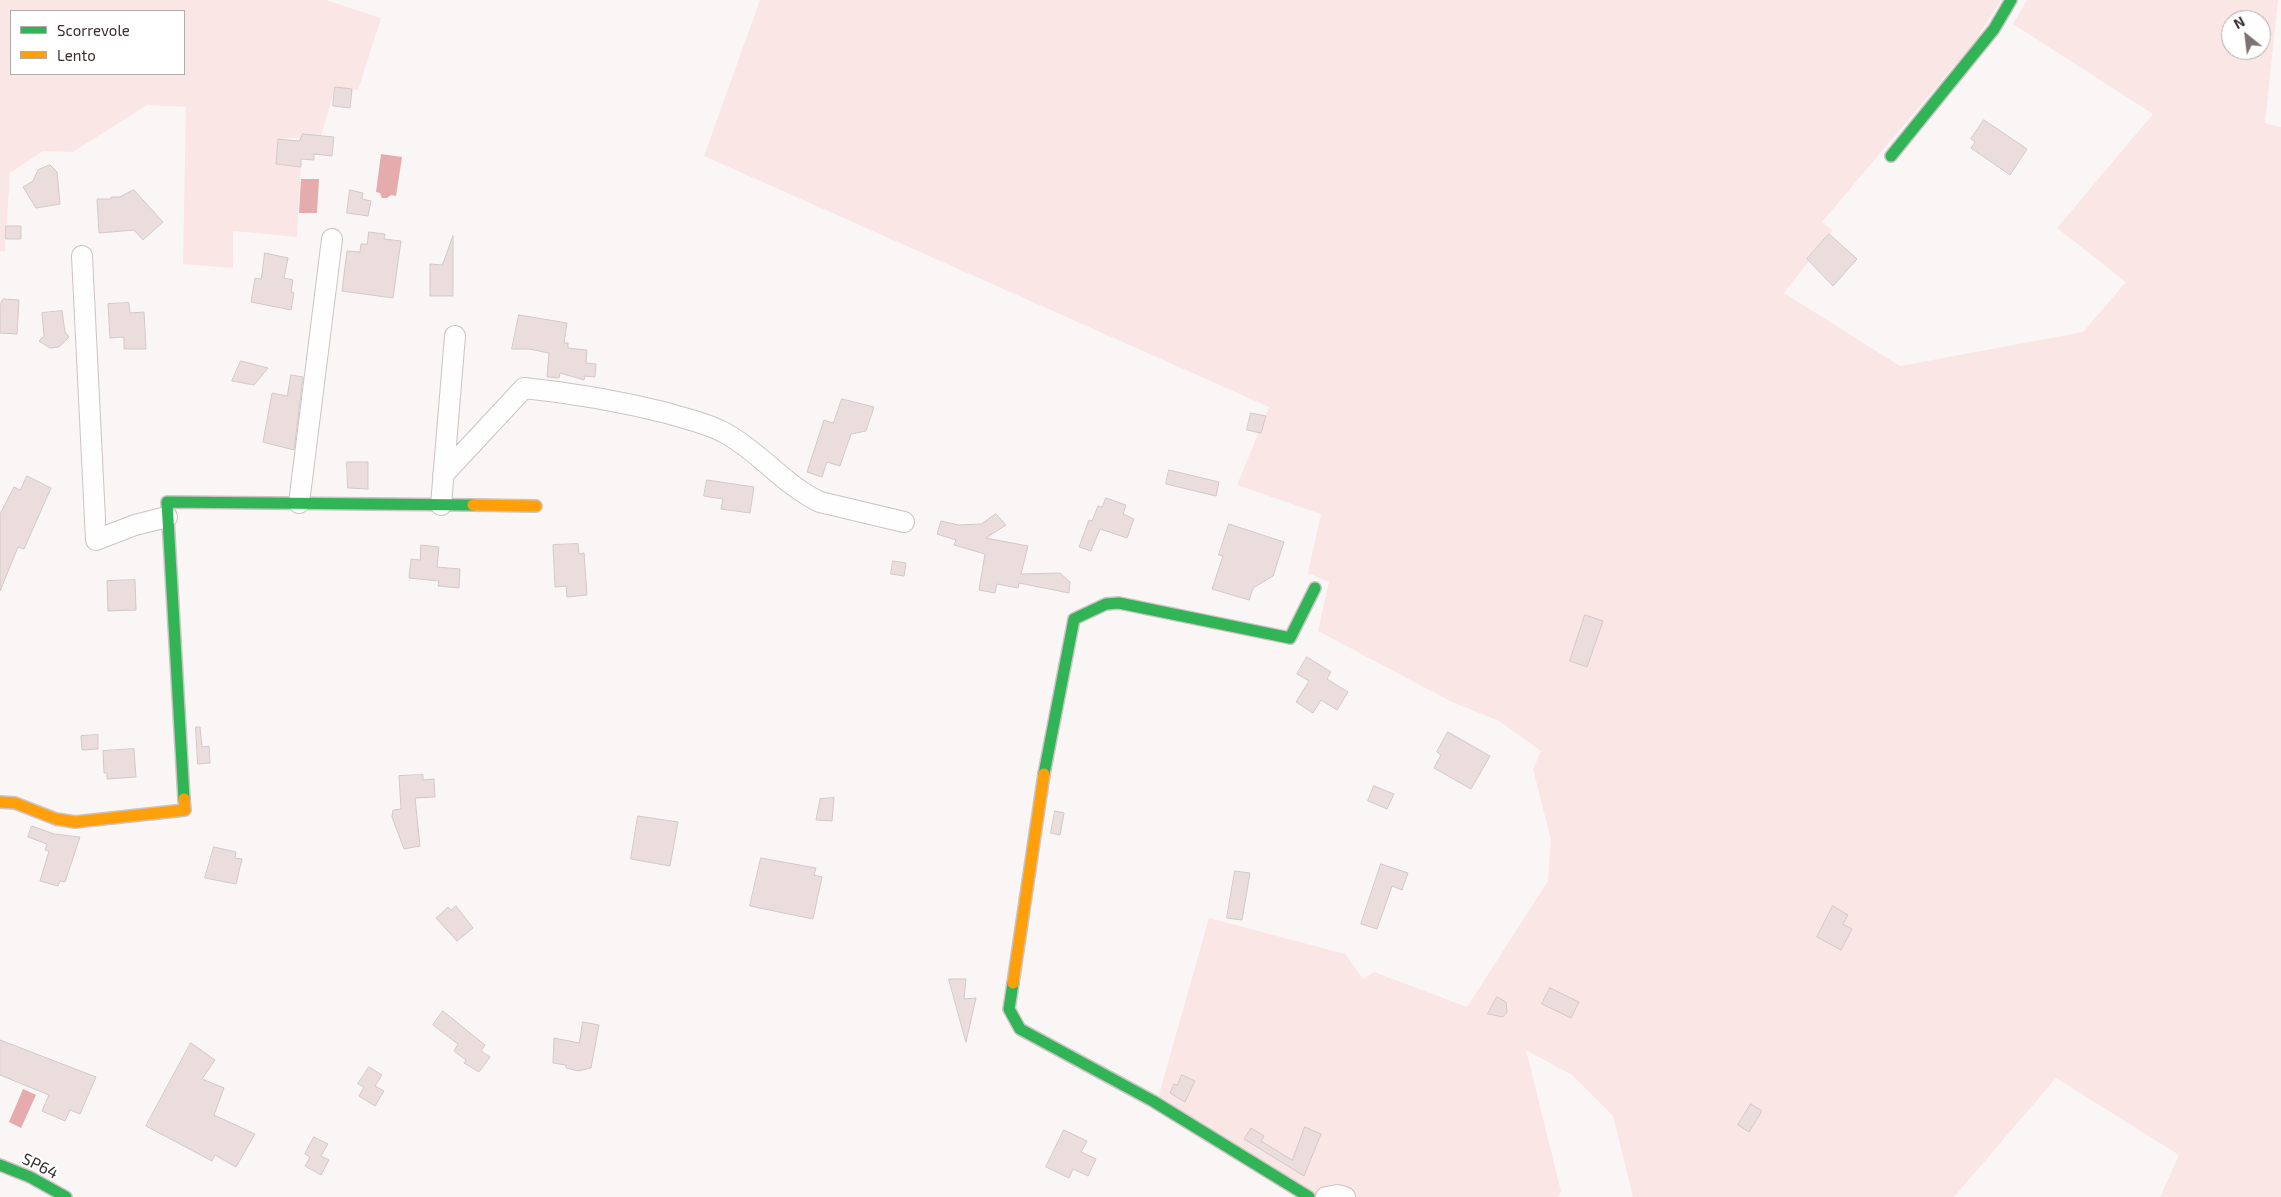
<!DOCTYPE html>
<html>
<head>
<meta charset="utf-8">
<style>
	body { margin:0 }
	#map { position:relative; width:2281px; height:1197px; overflow:hidden; background:#faf6f6; font-family:"Exo 2",sans-serif }
	canvas { display:block }
	.legend { position:absolute; left:10px; top:10px; width:175px; height:65px; box-sizing:border-box; background:#fff; border:1px solid #b1abab; margin:0; padding:6px 9px; list-style:none; font-size:15px; color:#3c2d2d }
	.legend li { display:flex; align-items:center; gap:10px; height:25px }
	.legend b { width:25px; border:1px solid #b1abab }
	.north { position:absolute; left:2221px; top:10px; width:50px; height:50px; box-sizing:border-box; background:#fff; border:1px solid #b1abab; border-radius:50%; rotate:331deg; font-size:14px; font-weight:700; line-height:20px; text-align:center; color:#3c2d2d }
	.north::after { content:''; display:block; margin:auto; width:18px; height:22px; background:#7e7373; clip-path:polygon(50% 0,100% 100%,50% 72%,0 100%) }
</style>
</head>
<body>
<div id="map">
<canvas width="2281" height="1197"></canvas>
<ul class="legend">
<li><b style="height:6px;background:#30b455"></b>Scorrevole</li>
<li><b style="height:6px;background:#ff9f0a"></b>Lento</li>
</ul>
<div class="north">N</div>
</div>
<script>
const c = document.querySelector('canvas').getContext('2d');
c.lineJoin = 'round';
function paint(path, color) { c.fillStyle = color; c.fill(path, 'evenodd'); }
function strokePath(path, color, width, dash) { c.strokeStyle = color; c.lineWidth = width; c.lineCap = dash ? 'butt' : 'round'; c.setLineDash(dash || []); c.stroke(path); }
function write(font, color, halo, rows, align = 'center') {
  c.font = font + ' "Exo 2",sans-serif'; c.lineWidth = 4; c.setLineDash([]); c.textBaseline = 'middle'; c.strokeStyle = halo; c.fillStyle = color; for (const [text, x, y, turn = 0] of rows) {
    c.save(); c.translate(x, y); c.rotate((+turn || 0) * Math.PI / 180); c.textAlign = isNaN(turn) ? turn : align; if (halo) c.strokeText(text, 0, 0); c.fillText(text, 0, 0); c.restore();
  }
}
paint(new Path2D(`
	M0,0H326L381,18L358,90L335,88L321,136L278,139L276,164L301,167L297,237L233,231V268L183,264L186,107L147,105L73,152L43,151L10,173L5,252L0,251ZM11,11H184V74H11Z
	M760,0H2001L1974,42L1822,222L1833,230L1784,293L1900,366L2083,332L2126,282L2057,228L2153,114L2013,24L2027,0H2278L2265,123L2281,127V1197H2160L2179,1155L2056,1078L1954,1197H1633L1613,1116L1572,1075L1526,1050L1561,1191L1558,1197H1339L1314,1193L1158,1098L1209,918L1345,954L1363,979L1374,972L1467,1007L1548,881L1551,840L1533,769L1541,751L1499,721L1452,702L1318,631L1329,582L1308,573L1321,514L1237,485L1269,407L704,156ZM2231,20H2261V50H2231Z`), '#fbe6e6');
paint(new Path2D(`
	M381,154L402,157L396,196L391,195L387,198H382L380,193L376,192Z
	M301,179H319L317,213H299Z
	M23,1089L36,1095L21,1128L9,1122Z`), '#e6acad');
const building = new Path2D(`
	M335,87L352,89L350,108L333,106Z
	M1984,120L2027,149L2010,175L1971,148L1975,142L1971,139Z
	M303,134L334,137L332,156L314,154V160L301,159V167L276,164L278,139L299,141Z
	M50,165L57,172L60,204L36,208L23,187L33,181L38,170Z
	M134,190L163,222L143,240L134,230L99,233L97,199H111V197H119Z
	M350,190L363,193L362,199L371,201L368,216L347,213Z
	M6,226H21V239H6Z
	M369,232L385,234L384,239L401,241L393,298L342,291L347,251L360,252L361,244H367Z
	M1829,234L1857,259L1833,286L1807,259Z
	M453,236V296H430V264L442,265Z
	M265,253L288,258L284,278L293,280L291,292L294,293L291,310L251,302L255,278L261,279Z
	M3,299L19,300L17,334L0,333V306Z
	M129,303L130,313L144,312L146,349H124V337L110,338L108,304Z
	M62,311L65,332L69,337L59,347L50,348L39,341L44,336L42,313Z
	M519,315L567,323L564,343H568V348L587,350L586,363L596,364L595,377L585,376L584,380L560,373L559,378L547,377L549,353L529,349H512Z
	M241,361L268,368L254,385L232,381Z
	M291,375L303,377L294,450L263,442L272,393L287,396Z
	M842,399L874,407L866,431L851,434L840,466L827,462L822,477L807,472L824,420L833,423Z
	M1251,413L1266,416L1261,433L1247,430Z
	M347,462H368V489L348,488Z
	M1169,470L1219,482L1216,496L1166,484Z
	M27,476L51,488L24,549L18,547L0,591V514L14,487L20,490Z
	M707,480L754,487L750,513L721,509L723,499L704,496Z
	M1106,498L1126,505L1123,514L1134,519L1127,538L1100,529L1091,551L1079,547L1089,520L1092,521L1098,506L1102,507Z
	M996,514L1006,525L986,538L1028,546L1021,574L1060,573L1070,582L1069,593L1019,583L1018,588L997,584L995,593L979,590L985,554L954,545L956,540L937,534L941,521L959,525L981,524Z
	M1229,524L1284,542L1273,576L1253,588L1249,600L1212,589L1223,556L1219,555Z
	M578,544L579,554L584,553L587,595L567,597L566,586L555,587L553,545Z
	M421,545L439,547L437,567L460,569L459,588L438,586L439,581L409,578L411,559L420,560Z
	M893,561L906,563L904,576L891,574Z
	M135,580L136,610L108,611L107,581Z
	M1585,615L1603,621L1587,667L1570,661Z
	M1307,657L1331,672L1327,679L1348,692L1337,710L1321,700L1313,713L1296,702L1309,681L1297,674Z
	M196,727H200L202,747L209,746L210,763L198,764Z
	M1448,732L1490,756L1471,789L1434,768L1441,755L1437,752Z
	M98,735V749L82,750L81,736Z
	M134,749L136,777L107,779V773H104L103,751Z
	M423,775V780L434,779L435,797L415,798L420,846L404,849L392,817L393,810L401,809L399,776Z
	M1374,786L1394,794L1387,809L1368,801Z
	M834,798L832,821L816,820L820,799Z
	M1055,811L1064,813L1060,835L1051,833Z
	M638,816L678,822L670,866L631,859Z
	M32,826L54,834L80,837L65,882L60,881L58,886L40,881L49,851L45,850L47,844L28,837Z
	M214,847L236,852L235,858L242,859L236,884L205,878Z
	M761,858L816,868L814,875L822,877L813,919L750,906Z
	M1381,864L1408,873L1402,890L1392,886L1377,929L1361,924Z
	M1235,871L1250,873L1242,920L1227,918Z
	M456,906L473,928L457,941L436,918L448,907L451,910Z
	M1833,906L1848,915L1843,924L1852,929L1841,950L1817,937Z
	M949,979H966L964,999L976,998L966,1042Z
	M1550,988L1579,1002L1571,1018L1542,1004Z
	M1497,997L1506,1002L1507,1012L1503,1017L1488,1014Z
	M443,1011L485,1045L481,1051L490,1057L479,1072L464,1063L466,1060L454,1051L458,1044L433,1025Z
	M583,1022L599,1025L591,1068L578,1071L566,1068V1065L553,1063L554,1038L579,1043Z
	M0,1040L96,1077L80,1114L70,1110L65,1121L42,1111L49,1095L0,1075Z
	M191,1043L215,1060L202,1079L224,1088L214,1115L255,1134L236,1167L215,1155L212,1161L146,1126Z
	M369,1067L382,1075L375,1086L384,1091L375,1106L359,1096L364,1087L358,1084Z
	M1182,1075L1195,1081L1185,1102L1170,1093L1174,1084L1177,1085Z
	M1751,1104L1762,1111L1749,1132L1738,1125Z
	M1305,1127L1321,1134L1304,1176L1244,1139L1251,1128L1264,1136L1261,1141L1292,1160Z
	M1064,1130L1087,1141L1081,1152L1096,1159L1088,1176L1073,1169L1069,1178L1046,1167Z
	M314,1137L328,1144L321,1156L329,1160L321,1175L305,1166L310,1157L305,1154Z`);
paint(building, '#ecdddd');
strokePath(building, '#d1c9c8', 1);
const street = new Path2D(`
	M82,256L96,540L135,525L167,517
	M443,475L524,388C573,393 619,401 667,413C686,419 707,423 725,433C760,452 784,485 820,502L904,522
	M299,503L332,239
	M441,505L455,336
	M1326,1197L1338,1195L1345,1197`);
const fast = new Path2D(`
	M1891,156L1994,29L2011,0
	M1044,774L1074,619L1106,604L1119,603L1290,638L1315,588
	M184,799L167,502L473,505
	M1013,983L1009,1009L1020,1029L1153,1101L1309,1197
	M0,1165L30,1177L66,1197`);
const slow = new Path2D(`
	M473,505L536,506
	M0,802L15,803L56,819L75,822L185,810L184,799
	M1013,983L1044,774`);
strokePath(street, '#ccc3c3', 22);
strokePath(fast, '#ccc3c3', 14);
strokePath(slow, '#ccc3c3', 14);
strokePath(street, '#fefefe', 20);
strokePath(fast, '#30b455', 11);
strokePath(slow, '#ff9f0a', 11);
write('16px', '#3c2d2d', '#fff', [
	["SP64",40,1166,26]
]);
</script>
</body>
</html>
